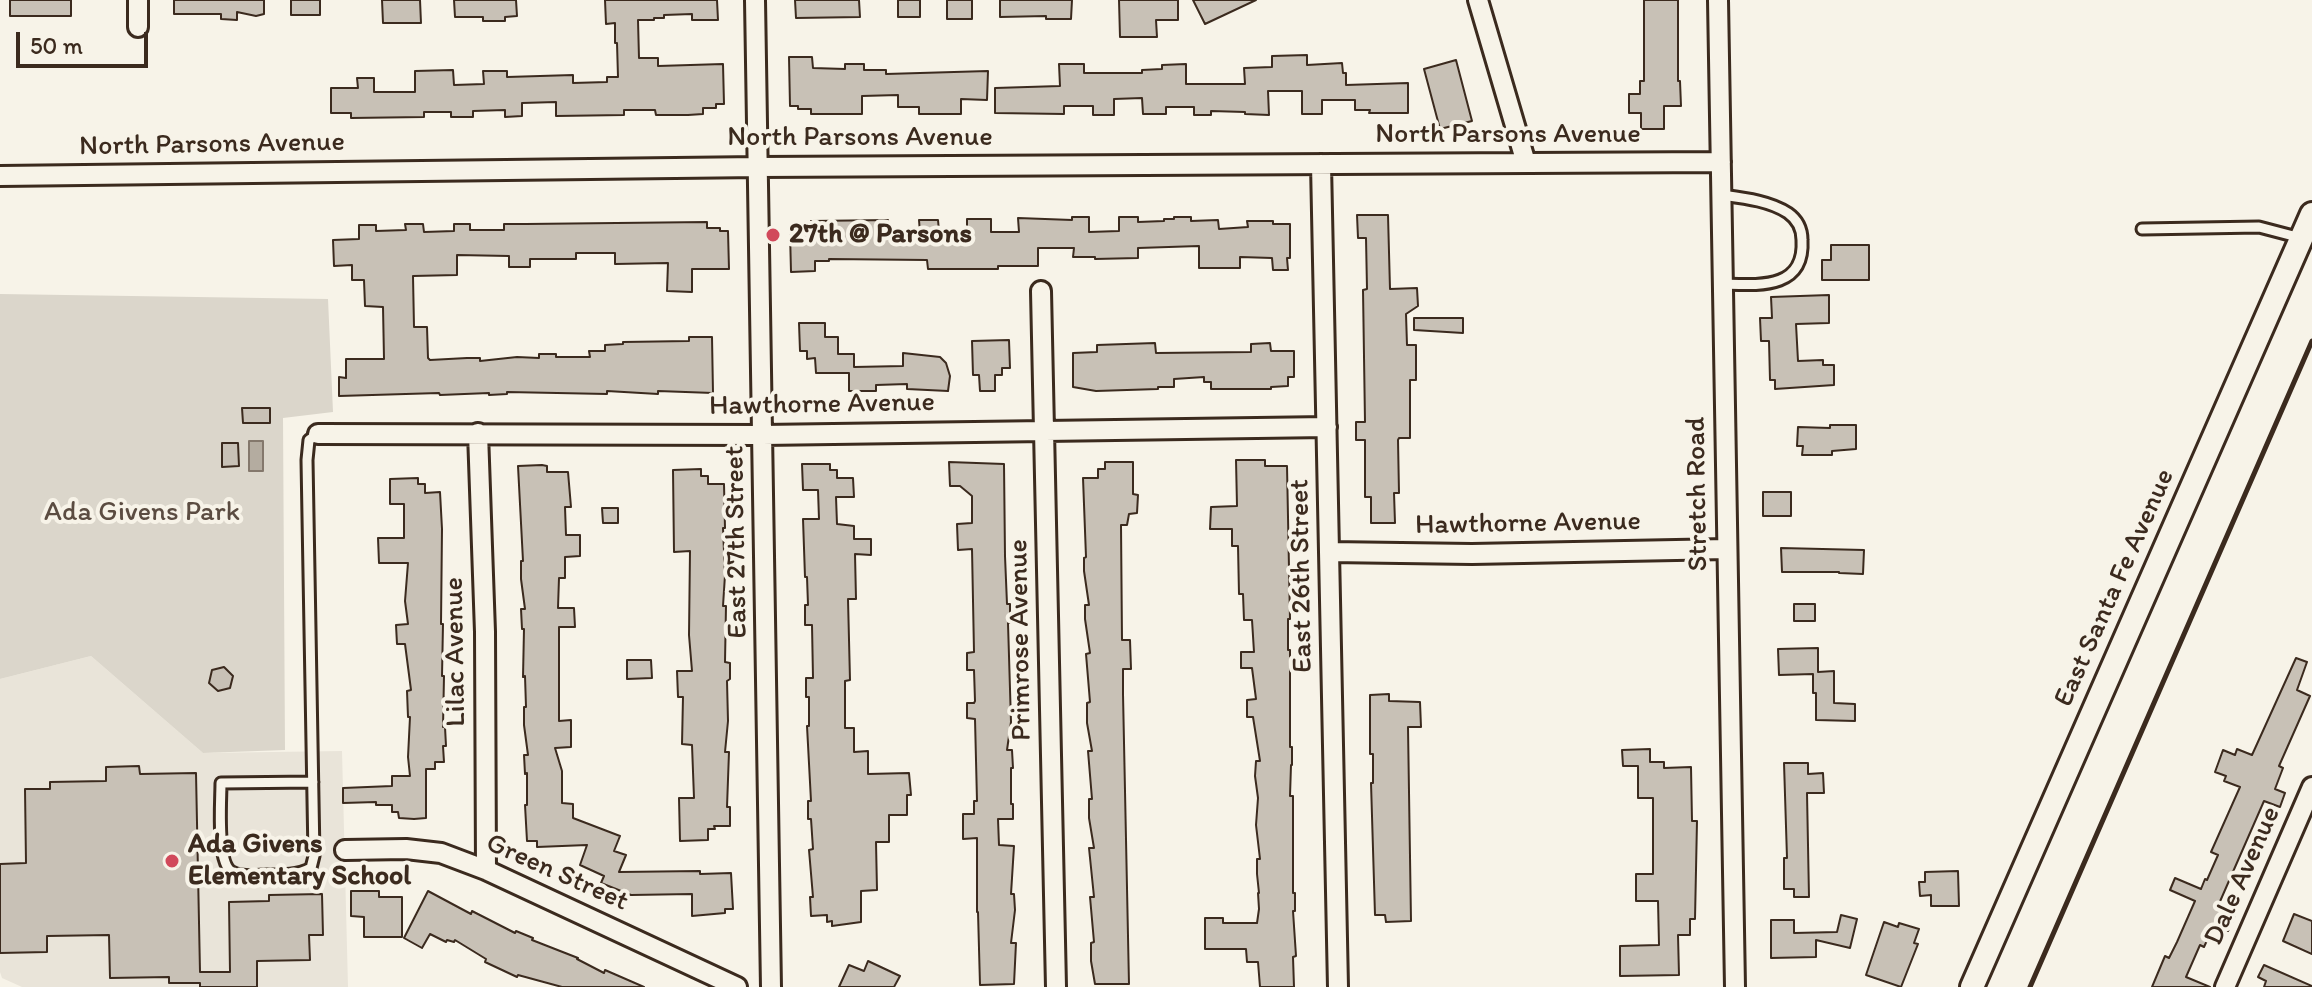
<!DOCTYPE html>
<html>
<head>
<meta charset="utf-8">
<style>
	body { margin:0 }
	#map { position:relative; width:2312px; height:987px; overflow:hidden; background:#f7f3e8; font-family:Itim,sans-serif }
	canvas { display:block }
	.scale { position:absolute; left:16px; top:32px; width:132px; height:36px; box-sizing:border-box; border:4px solid #3b2a1e; border-top:0; padding-left:10px; font-size:24px; line-height:28px; white-space:nowrap; color:#3b2a1e; -webkit-text-stroke:6px #f7f3e8; paint-order:stroke }
</style>
</head>
<body>
<div id="map">
<canvas width="2312" height="987"></canvas>
<div class="scale">50 m</div>
</div>
<script>
const c = document.querySelector('canvas').getContext('2d');
c.lineJoin = 'round';
function paint(path, color) { c.fillStyle = color; c.fill(path, 'evenodd'); }
function strokePath(path, color, width, dash) { c.strokeStyle = color; c.lineWidth = width; c.lineCap = dash ? 'butt' : 'round'; c.setLineDash(dash || []); c.stroke(path); }
function write(font, color, halo, rows, align = 'center') {
  c.font = font + ' Itim,sans-serif'; c.lineWidth = 8; c.setLineDash([]); c.textBaseline = 'middle'; c.strokeStyle = halo; c.fillStyle = color; for (const [text, x, y, turn = 0] of rows) {
    c.save(); c.translate(x, y); c.rotate((+turn || 0) * Math.PI / 180); c.textAlign = isNaN(turn) ? turn : align; if (halo) c.strokeText(text, 0, 0); c.fillText(text, 0, 0); c.restore();
  }
}
paint(new Path2D(`
	M91,656L203,753L342,751L348,987H22L2,978L0,972V679Z`), '#e9e4d9');
paint(new Path2D(`
	M0,294L328,299L333,412L283,418L285,750L203,753L91,656L0,679Z`), '#dbd6cb');
const water = new Path2D(`
	M249,441H263V471H249Z`);
paint(water, '#b4aca0');
strokePath(water, '#84786c', 2);
const building = new Path2D(`
	M10,0H71V16H10Z
	M174,0H264V14L256,16L237,12V20L221,19V14H174Z
	M291,0H320V15H291Z
	M382,0H420L421,23H383Z
	M454,0H516L517,16L505,17V21H483V17H455Z
	M605,0H717L718,20H692V14L664,15V18H654V20H638L639,58H658V66L723,64L724,104H716V108H703V114L688,115H656L655,110H624V115L556,116V102L522,103V116L505,117V110L473,111V117H451V112H424V117L351,118V113H331V88H358L357,78H374V92H415V71L453,70L454,85L484,84L483,71H507V77L573,75V83L607,82V77H618L617,43H615V23L606,24Z
	M795,0H859L860,17L796,18Z
	M898,0H920V17H898Z
	M947,0H972V19H947Z
	M1000,0H1072L1071,19H1046V16L1000,17Z
	M1119,0H1178V20H1156L1157,37H1120Z
	M1193,0H1256L1205,24Z
	M1644,0H1678V81H1680L1681,106H1664V129H1641V113H1629V94H1640V81H1644Z
	M1307,55V65L1342,63L1343,73H1346V85L1408,83V113H1369L1370,110H1355V100H1322V114H1302V91H1268L1269,115L1245,114V112L1211,111V115H1194V107H1166V114H1143L1142,98L1114,99V115H1093V106H1064V114L995,113V88L1060,86L1059,64H1084V73H1142V70L1162,69V65L1186,64V84H1245L1244,68L1272,67V56Z
	M789,57H812L813,68L845,69V64H864V70H886V74L988,71L987,100L961,99V114H919V107H898V95L862,96V114H811V109H798V106H790Z
	M1456,60L1472,121L1440,129L1424,69Z
	M1357,215H1388L1390,289L1417,288L1418,306L1406,314L1407,345H1416V380H1410V438H1399L1398,440L1399,493H1394L1395,523H1371V497H1365V440H1356V422H1365L1363,290L1367,289L1366,238H1358Z
	M1072,217H1089V232L1119,231V217H1138V222L1164,221V219H1174V217H1191V221L1218,220L1219,229L1248,227L1247,221H1273V224H1290V258H1287L1288,270H1273L1272,258L1240,257V268H1199V246L1138,248V258L1095,259V257H1073L1074,248H1038V266H998V269H928L927,260L829,259V261H815V271L791,272L790,232H799V228H811V221L888,220L889,233H920L919,220H938L939,231L967,230V219H991V232H1019L1018,218L1072,220Z
	M707,222V228H720V231H728L729,269H692V292L667,291L668,263L615,264V253H576V259H530V267H509V256L457,255V275L413,276L414,327H427L428,358L430,360L467,358H480V361L517,357L539,358V354H556V357H590L589,351H605V345L623,344V342L689,341V337H712L713,393L658,391V394L607,391V394L507,392V394L489,395V393L440,395L439,393L339,396V377L346,378V359H384L383,307L365,306L364,280H352V265L334,266L333,240L359,239V225H376V231L406,230L405,224H423L424,232L454,231V224H470V230H504V224H526Z
	M1831,245H1869V280H1822V260H1831Z
	M1829,295V323L1796,324L1798,361L1823,360V365H1834V385L1775,389V380H1770L1769,341H1761L1760,318H1772L1771,297Z
	M1414,318H1463V333L1414,330Z
	M799,323H825V337H838V354H854V367L903,366V353L940,357L946,363L950,376L948,391L907,389V384L876,385V391H849V373H816L815,358L807,359V351H800Z
	M1009,340L1010,368H1002V375H995V391H980L979,375H973L972,341Z
	M1155,343L1156,353L1251,352V344L1270,343L1271,351H1294V377H1288V386L1271,387V389H1211V382H1204V377L1174,379V387H1158V389L1096,391L1073,387V353L1097,352V345Z
	M242,408H270V423H243Z
	M1830,425H1856V449L1832,451V455H1802L1803,446H1797L1798,427L1830,428Z
	M222,443H238L239,466L222,467Z
	M1236,460H1265V466H1287L1290,619H1288V650H1290V747H1292V765H1291L1290,796H1293V893H1295V911H1293L1296,956L1293,957L1294,987H1260L1258,962H1247L1246,949H1205V918H1223V923H1257L1259,909L1258,893H1259L1257,874V859H1260L1256,825L1258,798L1255,776L1256,761H1260L1253,717H1247V700L1256,699L1252,668H1241V652H1254L1252,620H1244L1243,594H1239L1238,546H1232V529H1210L1211,507L1237,506Z
	M949,462L1004,464L1005,556L1007,604H1010V623H1008L1011,722L1007,750H1012L1013,768H1011V804H1013V819H998L999,845L1014,846L1011,894H1014L1015,910L1011,943H1016L1014,984L980,985L978,912H977V838L963,839V814H974V801H977L975,719L967,718V703H974L975,701L974,670H967V653L974,652L972,549L958,550L957,524L972,523V496L960,486H950Z
	M1105,462H1133V494L1138,495L1137,513L1129,514L1127,525H1121L1122,640H1130L1131,669H1123V694L1129,984H1095L1091,961V943L1094,942L1090,897H1094L1089,848H1094L1089,818V799H1092L1088,751H1092L1087,723V703L1090,702L1086,654L1090,653L1085,619V605H1089L1084,571V558L1086,557L1083,478H1098V469H1105Z
	M802,464H830V470H837V478H853L854,497H836L837,524L854,526V539H871V555L855,554L856,599H848L850,680L845,681V728H854V752L868,751V774L909,773L911,795H907V815H889V842H876L877,890L861,891V922L832,926V921L827,922V915L811,916L810,897H813L809,850L813,849L811,819H808V801H811L807,726H809V697H806V678H813L812,625H805V605H808L807,577H805L803,519H819L818,490H803Z
	M542,465L547,466V472H568L571,507H565L566,535H580V556L565,557V578H559L558,608H574L575,627H559V721L571,720V747L555,748L562,771V803L573,804V818L620,836L614,851L626,855L619,872L700,871V874L731,873L733,909H725V913L692,916V894L631,895L601,883L604,876L580,865L587,845L537,847V841H527L525,805H527V773L525,774L524,755H528L524,725V707H526L525,676L523,677L524,629H522L521,609H525L521,579V561H523L518,466Z
	M701,469V476H708V484H724L725,528H723L725,575L723,606H726L725,662L730,663V679L727,681L728,721L725,752H729L727,807H730V826H714L715,829H708V840L680,841L679,798H694L692,745L682,744L683,697H678L677,671H692L689,635L690,551L674,552L673,470Z
	M418,478V484H425V493L440,492L442,529L441,624H443L442,676H444L443,727H445L446,746H443L444,762H435V769H426V818L414,819L399,818L398,812H392V805H376V802L343,803V788L392,786V776H410L408,757L410,717H408L407,691L411,690L405,644H397L396,625L408,624L405,601L408,563H379L378,538H404V504H390V479Z
	M1763,492H1791V516H1763Z
	M602,508H618V523H603Z
	M1781,548L1864,550L1863,574L1839,573V572H1782Z
	M1794,604H1815V621H1794Z
	M1818,648V672L1834,671V703L1855,704V721L1816,720V693H1813V674L1779,675L1778,649Z
	M2296,658L2307,662L2297,690L2310,696L2279,766L2283,768L2275,789L2285,793L2280,807L2264,801L2218,906L2219,909L2235,916L2228,931L2214,925L2204,947L2200,945L2186,977L2210,987H2152L2165,956L2169,958L2177,942L2195,901L2170,890L2175,878L2201,889L2205,879L2207,880L2218,855L2211,852L2240,787L2224,781L2226,776L2215,772L2223,750L2235,755L2237,749L2252,755Z
	M627,660H651L652,678L627,679Z
	M224,667L233,676L230,688L218,691L209,683L212,670Z
	M1389,694V701L1420,702L1421,727H1408L1411,921L1386,922L1385,915H1375L1371,783H1373V754H1370V695Z
	M1650,749V762H1664V768L1691,767L1692,821H1697L1695,919H1690V935H1678L1679,975L1620,976V946L1659,945L1658,901H1636V874H1653V798H1638V766H1623L1622,750Z
	M1784,763H1808V774L1823,773L1824,793H1807L1809,897H1794V889H1784V858H1787Z
	M139,766L140,774L196,773L200,972H230L229,902L269,901V895L322,894L323,935H309L310,960L257,961V987H200V983H169V977L110,978L109,935L47,936V952L0,953V864L26,863L25,789H50V782L106,781V767Z
	M1958,871L1959,906H1931V895L1920,896L1919,882H1925V872Z
	M351,891H379V897H402V937H364V917L351,916Z
	M428,891L471,914L472,911L515,933L516,931L533,938L532,940L578,958L577,959L604,973L605,970L644,987H562L518,975L517,977L485,962L486,959L455,940L454,942L447,940L446,942L430,934L422,948L404,938Z
	M2294,914L2312,921V954L2283,941Z
	M1841,915L1857,919L1850,948L1816,940V957L1771,958V920H1794V933L1837,932Z
	M1884,922L1898,927L1899,923L1919,929L1914,943L1918,944L1901,987L1866,975Z
	M868,961L900,976L894,987H839L849,965L864,971Z
	M2264,965L2312,986V987H2264L2266,981L2258,977Z`);
paint(building, '#c8c1b6');
strokePath(building, '#3b2a1e', 2);
const service = new Path2D(`
	M1722,195C1744,198 1770,201 1788,213C1798,220 1802,229 1802,240C1805,290 1758,285 1723,284
	M2142,229L2259,227L2301,238
	M313,782L221,783C221,801 216,863 232,872C241,877 253,876 263,875C280,875 296,876 311,868L314,856L307,460L309,440L318,434`);
const minor = new Path2D(`
	M138,0V27
	M755,0L771,987
	M1478,0L1526,163
	M1718,0L1735,987
	M1321,164L1338,987
	M0,176L759,167L1721,162
	M1041,291L1056,987
	M478,433L485,632L486,870
	M318,434L763,435L1327,427
	M1330,552L1472,554L1727,549
	M345,850L406,849L441,853L486,870L737,987
	M2225,987L2312,787`);
const tertiary = new Path2D(`
	M1972,987L2312,214`);
strokePath(service, '#3b2a1e', 15);
strokePath(minor, '#3b2a1e', 24);
strokePath(tertiary, '#3b2a1e', 28);
strokePath(service, '#f7f3e8', 9);
strokePath(minor, '#f7f3e8', 18);
strokePath(tertiary, '#f7f3e8', 22);
strokePath(new Path2D(`
	M2030,987L2312,341`), '#3b2a1e', 5);
for (const [x, y, r, color] of [
	[773,235,8,"#d1495b"],
	[172,861,8,"#d1495b"]
]) { const dot = new Path2D(); dot.arc(x, y, r, 0, 2 * Math.PI); c.fillStyle = color; c.fill(dot); strokePath(dot, '#f7f3e8', 3); }
write('28px', '#3b2a1e', '#f7f3e8', [
	["North Parsons Avenue",1508,135],
	["North Parsons Avenue",860,138],
	["North Parsons Avenue",212,145,-1],
	["Hawthorne Avenue",822,405,-1],
	["Stretch Road",1698,494,-91],
	["Hawthorne Avenue",1528,524,-1],
	["East 27th Street",737,542,-91],
	["East 26th Street",1302,576,-91],
	["East Santa Fe Avenue",2115,588,-66],
	["Primrose Avenue",1021,640,-91],
	["Lilac Avenue",456,652,-91],
	["Green Street",557,873,24],
	["Dale Avenue",2243,876,-66]
]);
write('bold 28px', '#3b2a1e', '#f7f3e8', [
	["27th @ Parsons",789,235],
	["Ada Givens",188,845],
	["Elementary School",188,877]
], 'left');
write('28px', '#5b4c41', '#f7f3e8', [
	["Ada Givens Park",142,513]
]);
</script>
</body>
</html>
